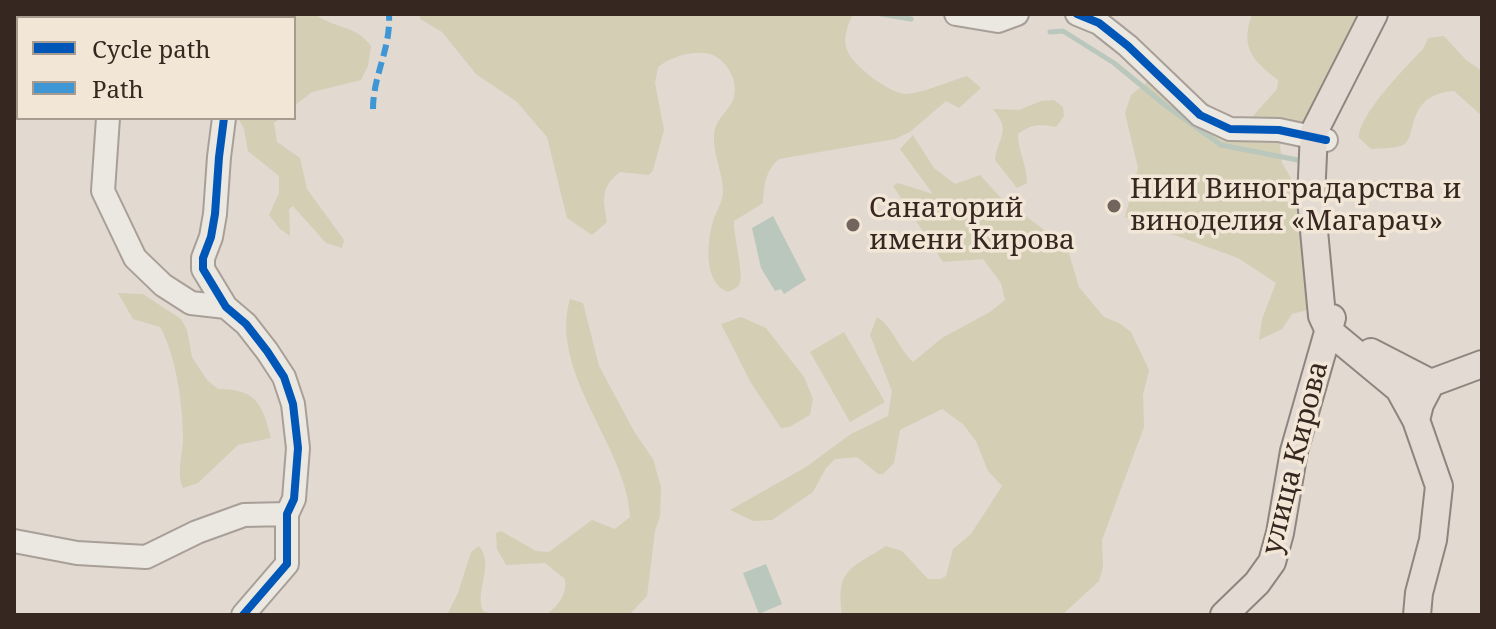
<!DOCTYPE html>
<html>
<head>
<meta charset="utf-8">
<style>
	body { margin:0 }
	#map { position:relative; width:1496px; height:629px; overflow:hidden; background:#e2d9d0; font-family:"Noto Serif",serif }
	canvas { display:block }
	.frame { position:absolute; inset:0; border:16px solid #362721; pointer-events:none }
	.legend { position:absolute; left:16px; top:16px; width:280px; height:104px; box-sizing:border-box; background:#f2e6d7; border:2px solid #a79a8e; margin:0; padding:10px 14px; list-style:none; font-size:24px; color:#362721 }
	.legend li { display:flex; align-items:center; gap:16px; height:40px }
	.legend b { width:40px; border:2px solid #a79a8e }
</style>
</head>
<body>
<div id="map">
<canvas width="1496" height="629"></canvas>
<div class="frame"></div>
<ul class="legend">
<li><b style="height:10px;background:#0057b8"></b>Cycle path</li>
<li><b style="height:10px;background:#3e96d5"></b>Path</li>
</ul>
</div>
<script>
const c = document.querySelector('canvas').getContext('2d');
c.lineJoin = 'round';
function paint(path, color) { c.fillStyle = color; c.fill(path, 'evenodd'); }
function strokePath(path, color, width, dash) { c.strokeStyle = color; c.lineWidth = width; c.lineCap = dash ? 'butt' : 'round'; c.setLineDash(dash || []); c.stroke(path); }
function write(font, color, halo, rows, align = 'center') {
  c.font = font + ' "Noto Serif",serif'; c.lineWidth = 7; c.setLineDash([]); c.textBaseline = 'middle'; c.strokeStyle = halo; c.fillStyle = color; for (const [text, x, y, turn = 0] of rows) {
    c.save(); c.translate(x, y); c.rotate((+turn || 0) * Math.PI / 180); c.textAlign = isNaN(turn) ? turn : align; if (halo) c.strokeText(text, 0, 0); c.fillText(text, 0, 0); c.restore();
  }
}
paint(new Path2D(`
	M237,14H315C334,29 355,24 371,46L368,66L361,80L312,92L294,106V18H237Z
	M420,14H853C848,25 842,38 847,50C852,65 890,94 906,94C923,93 950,81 967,76L981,88L959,108L946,101L910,132L895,139L779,159C765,171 764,186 763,203L734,221C733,235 745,277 739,285C737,288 732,290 728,292C703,283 707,242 713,221C716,212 723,201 723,192C723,173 713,155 714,136C714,122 724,115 731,104C743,85 726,54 704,53C688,52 671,57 658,67L655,83L664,130L653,170L649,175L620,172C600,188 603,199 607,222L592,235L567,218L547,137L517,102L476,74L442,32L420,19Z
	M1252,14H1374L1307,123L1280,145L1282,163L1304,201L1315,308L1292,314L1282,329L1259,340L1262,319L1276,283L1238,258L1125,217L1138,168L1125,113L1131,95L1156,75L1186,88L1234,123L1246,124L1277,89L1278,80C1252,60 1240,48 1252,14Z
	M1444,36L1466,60L1482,71V116L1454,91C1404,94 1418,139 1403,145C1394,149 1380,148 1371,149L1359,138C1358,115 1406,67 1423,49L1428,38Z
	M1054,100L1063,107L1064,116L1056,127C1040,124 1031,124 1018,134C1018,152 1027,164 1027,183L1017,188L995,160C998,136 1012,132 993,109L1019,110L1041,101Z
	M238,118H280L274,123L277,142L300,158L307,189L344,240L342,248L326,243L293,206L289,209L290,236L280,229L269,215L279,193V176L248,151L244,129Z
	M913,135L934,168L955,184L980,175L999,196L1067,247L1079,287L1104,317L1119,323L1131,332L1149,370L1143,395L1144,427L1102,540L1103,567L1099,581L1062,615L842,614C836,568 851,569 886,546L902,551L928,579H941L946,576L953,549L971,534L1002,486L988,471L976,441L963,424L942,409L900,430L894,463L883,474H878L857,457L835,459L826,468L813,492L772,520L753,521L730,510L806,467L851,434L888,416L892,391L870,335L877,317C894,328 898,348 913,362L942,338L990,312L1005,300L1001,283L983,259L943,262L893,186L898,183L933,194L900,149Z
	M118,293L143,294L181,319L187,330L192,357L207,380L218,389C257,389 262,404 271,438L238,445L198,483L183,488C176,473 183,454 183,438C183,407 176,354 160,327L133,319Z
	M570,299L583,303L599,366L635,433L653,459L661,487L660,516L655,531L647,596L629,615H546C558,606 567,595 565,579L545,563L506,565L497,549L496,533L501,531L536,551L549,552L592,520L615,529L630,517C628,448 548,373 570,299Z
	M741,317L766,328L804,377L813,399L810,415L789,427L781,428L751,383L721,324Z
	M844,332L885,402L850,422L810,352Z
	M479,546C495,565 474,591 483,611L496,615H447L458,593L471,552Z`), '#d3ceb4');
paint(new Path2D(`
	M773,216L806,280L784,294L781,289L775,291L761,268L752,228Z
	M766,564L782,604L759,614L743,573Z`), '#bac7bc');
strokePath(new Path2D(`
	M881,14L911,19
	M1050,32L1063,31L1114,63L1165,105L1221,145L1303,161`), '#bac7bc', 5);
const minor = new Path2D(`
	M228,14V18
	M956,14L998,21L1017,14
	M1077,14L1099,23L1128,46L1200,115L1230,129L1279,130L1326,140
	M108,118L103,191L135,258L163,285L191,303L226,307
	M224,118L219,157L215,214L211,237L203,258V269L226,307L246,324L267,351L284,377L293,404L298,448L294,499L287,514V564L243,615
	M14,541L77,553L146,557L197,532L244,515L287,514`);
const major = new Path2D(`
	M1374,14L1314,132L1311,199L1322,316L1329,331L1399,389L1416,420L1439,486L1433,540L1419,593L1417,615
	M1371,352L1431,383
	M1416,420L1420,404L1431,383L1482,364
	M1224,615L1257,583L1272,562L1280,533L1294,451L1332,318`);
strokePath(minor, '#a89f98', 26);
strokePath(major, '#8e857f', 30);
strokePath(minor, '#ebe7e1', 22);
strokePath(major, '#e3dbd3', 26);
strokePath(new Path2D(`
	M373,109C373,75 391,49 389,14`), '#3e96d5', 6, [12, 6]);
strokePath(new Path2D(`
	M1077,14L1099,23L1128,46L1200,115L1230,129L1279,130L1326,140
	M224,118L219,157L215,214L211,237L203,258V269L226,307L246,324L267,351L284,377L293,404L298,448L294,499L287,514V564L243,615`), '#0057b8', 8);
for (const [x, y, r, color] of [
	[1114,206,8,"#72655e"],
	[853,225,8,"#72655e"]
]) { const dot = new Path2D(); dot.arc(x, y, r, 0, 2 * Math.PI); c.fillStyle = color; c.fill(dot); strokePath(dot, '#f2e6d7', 3); }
write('28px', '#362721', '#f2e6d7', [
	["НИИ Виноградарства и",1130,190],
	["виноделия «Магарач»",1130,222],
	["Санаторий",869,209],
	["имени Кирова",869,241]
], 'left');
write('28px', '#362721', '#f2e6d7', [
	["улица Кирова",1296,458,-76]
]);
</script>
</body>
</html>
